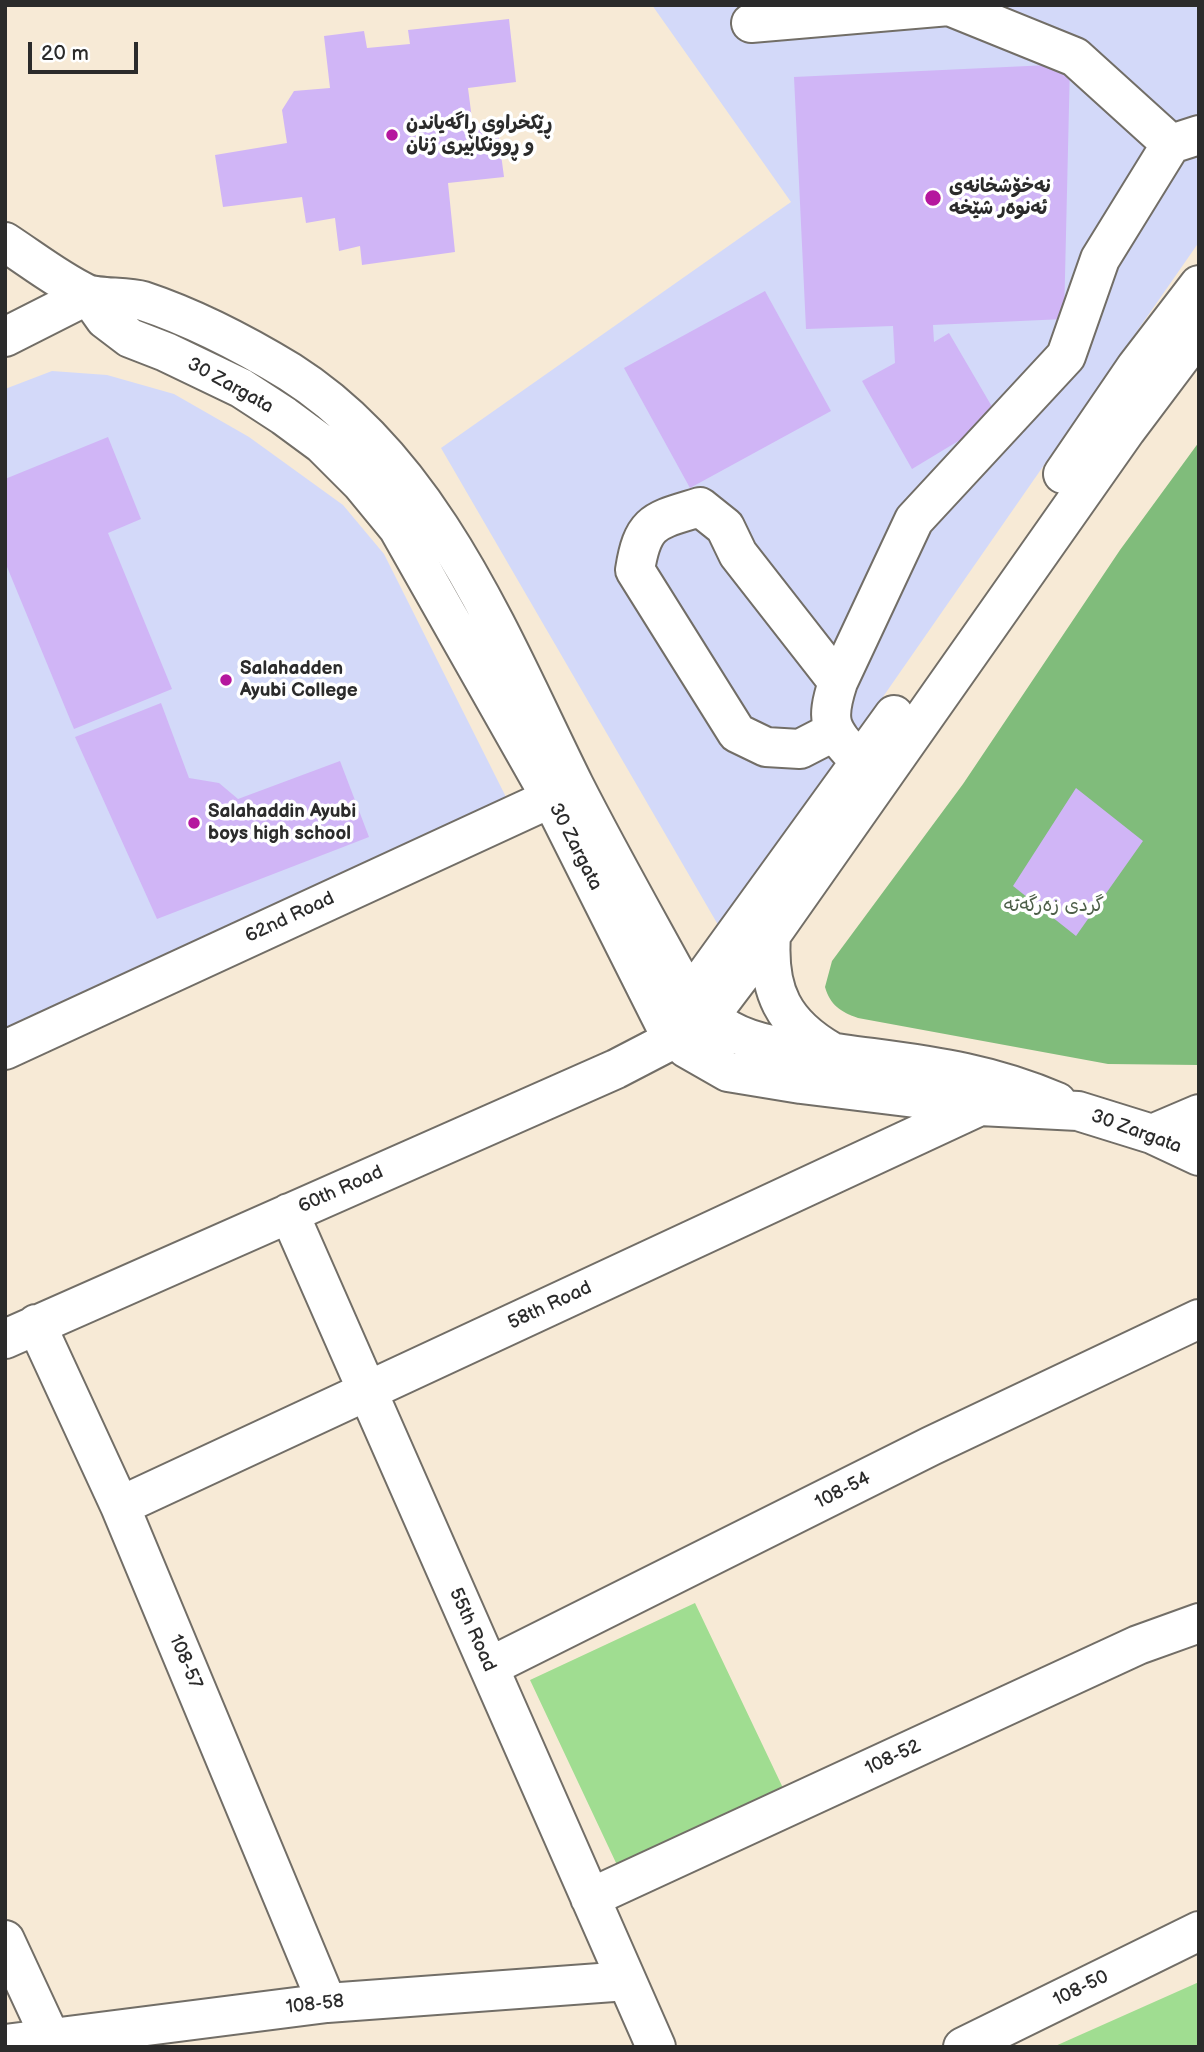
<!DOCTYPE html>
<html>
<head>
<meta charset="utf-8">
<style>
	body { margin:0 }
	#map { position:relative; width:1204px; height:2052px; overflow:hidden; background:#f7ead6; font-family:"Balsamiq Sans",sans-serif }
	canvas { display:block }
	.frame { position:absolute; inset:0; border:7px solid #2b2b2b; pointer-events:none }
	.scale { position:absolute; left:28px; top:42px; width:110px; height:32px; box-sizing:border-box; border:4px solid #2b2b2b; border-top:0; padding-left:9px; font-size:21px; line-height:24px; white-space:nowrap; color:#2b2b2b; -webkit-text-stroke:5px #fff; paint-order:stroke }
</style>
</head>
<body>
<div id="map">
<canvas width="1204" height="2052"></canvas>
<div class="frame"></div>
<div class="scale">20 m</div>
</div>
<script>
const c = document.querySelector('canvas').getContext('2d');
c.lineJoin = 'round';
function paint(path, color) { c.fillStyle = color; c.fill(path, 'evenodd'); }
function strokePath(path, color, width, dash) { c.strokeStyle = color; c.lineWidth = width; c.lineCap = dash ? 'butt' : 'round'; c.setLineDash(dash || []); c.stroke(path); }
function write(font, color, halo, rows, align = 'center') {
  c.font = font + ' "Balsamiq Sans","Playpen Sans Arabic",sans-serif'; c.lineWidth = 7; c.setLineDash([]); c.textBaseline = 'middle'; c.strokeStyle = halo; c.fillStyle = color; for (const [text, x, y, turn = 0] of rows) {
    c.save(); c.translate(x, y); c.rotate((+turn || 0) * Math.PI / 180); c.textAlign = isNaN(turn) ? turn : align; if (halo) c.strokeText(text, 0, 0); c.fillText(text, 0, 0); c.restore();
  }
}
paint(new Path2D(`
	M652,5H1199V242L721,930L441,448L791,202Z
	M52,371L107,375L174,394L249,437L343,505L384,554L510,805L5,1029V389Z`), '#d3d9f9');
paint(new Path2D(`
	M695,1603L783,1788L617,1865L530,1680Z
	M1199,1982V2047H1053Z`), '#a0dd91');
paint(new Path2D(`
	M1199,442V1065L1108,1064L858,1018C841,1012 830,1005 825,987L832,961L963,784L1120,550Z`), '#80bc7b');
paint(new Path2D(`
	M509,19L516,82L468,88L473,127L497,124L504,177L448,183L455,252L362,265L360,246L339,251L335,218L306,223L302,197L223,207L215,155L287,143L282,110L294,91L330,88L324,36L364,31L367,48L410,44L408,30Z
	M1070,64L1064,319L933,325L934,342L949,333L998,417L912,469L862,381L895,363L893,326L806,329L794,77Z
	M765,291L831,411L690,488L624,368Z
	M108,437L141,519L108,533L172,689L74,729L5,562V479Z
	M161,703L189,778L219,783L238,799L340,761L369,837L157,919L75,737Z
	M1076,788L1143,841L1076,936L1013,886Z`), '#d0b5f6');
const minor = new Path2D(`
	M751,23L949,6L1075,57L1171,144
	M5,242C31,259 58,280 85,293C97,299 126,296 143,301C194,318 244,344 290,372C434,463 502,640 574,785C606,848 641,910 675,972C689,996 703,1015 729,1030C763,1049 805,1049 843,1054C922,1065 983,1070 1057,1102
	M88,295L105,319L130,338L166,352L241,388L284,416L322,444L361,483L398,528L551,798L664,1023L686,1048L728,1072L801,1084L980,1106L1078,1111L1152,1134L1199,1156
	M5,337L88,295
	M1063,474L1136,367L1199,285
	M833,732L800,749L766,747L737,733L635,570C643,520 655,521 700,507L725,527L738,554L838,682
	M860,762C831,730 824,725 838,682L914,520L1066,356L1100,259L1171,144L1199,135
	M771,935C767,991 783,1024 832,1052
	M680,1016L690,997L894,715
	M5,1050L573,788
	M1152,1134L1199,1114
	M289,1213L656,2047
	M36,1324L120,1506L327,2003
	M5,1339L616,1069L693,1029L709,1017L771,935L1126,430L1199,333
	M120,1506L980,1106
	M489,1667L931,1446L1199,1319
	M590,1898L1138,1645L1199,1623
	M5,1940L51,2039V2047
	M5,2044L327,2003L627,1981
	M963,2047L1199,1931`);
strokePath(minor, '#726e67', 42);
strokePath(minor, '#fff', 38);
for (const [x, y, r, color] of [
	[392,135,7,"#b5179e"],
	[933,198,9,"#b5179e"],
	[226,680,7,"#b5179e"],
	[194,823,7,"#b5179e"]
]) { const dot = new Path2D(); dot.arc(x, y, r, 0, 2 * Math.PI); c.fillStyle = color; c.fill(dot); strokePath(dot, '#fff', 2.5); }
write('bold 19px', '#2b2b2b', '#fff', [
	["ڕێکخراوی ڕاگەیاندن",406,124],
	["و ڕوونکابیری ژنان",406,146],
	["نەخۆشخانەی",949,187],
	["ئەنوەر شێخە",949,209],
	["Salahadden",240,669],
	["Ayubi College",240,691],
	["Salahaddin Ayubi",208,812],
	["boys high school",208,834]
], 'left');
write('19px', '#2b2b2b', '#fff', [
	["30 Zargata",230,386,29],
	["30 Zargata",575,847,63],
	["62nd Road",290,918,-25],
	["30 Zargata",1136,1132,20],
	["60th Road",341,1190,-24],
	["58th Road",550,1306,-25],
	["108-54",843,1491,-27],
	["55th Road",472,1630,66],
	["108-57",185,1662,67],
	["108-52",893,1758,-25],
	["108-50",1081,1989,-26],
	["108-58",315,2005,-6]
]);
write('19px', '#4e604a', '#fff', [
	["گردی زەرگەتە",1054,906]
]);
</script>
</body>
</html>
